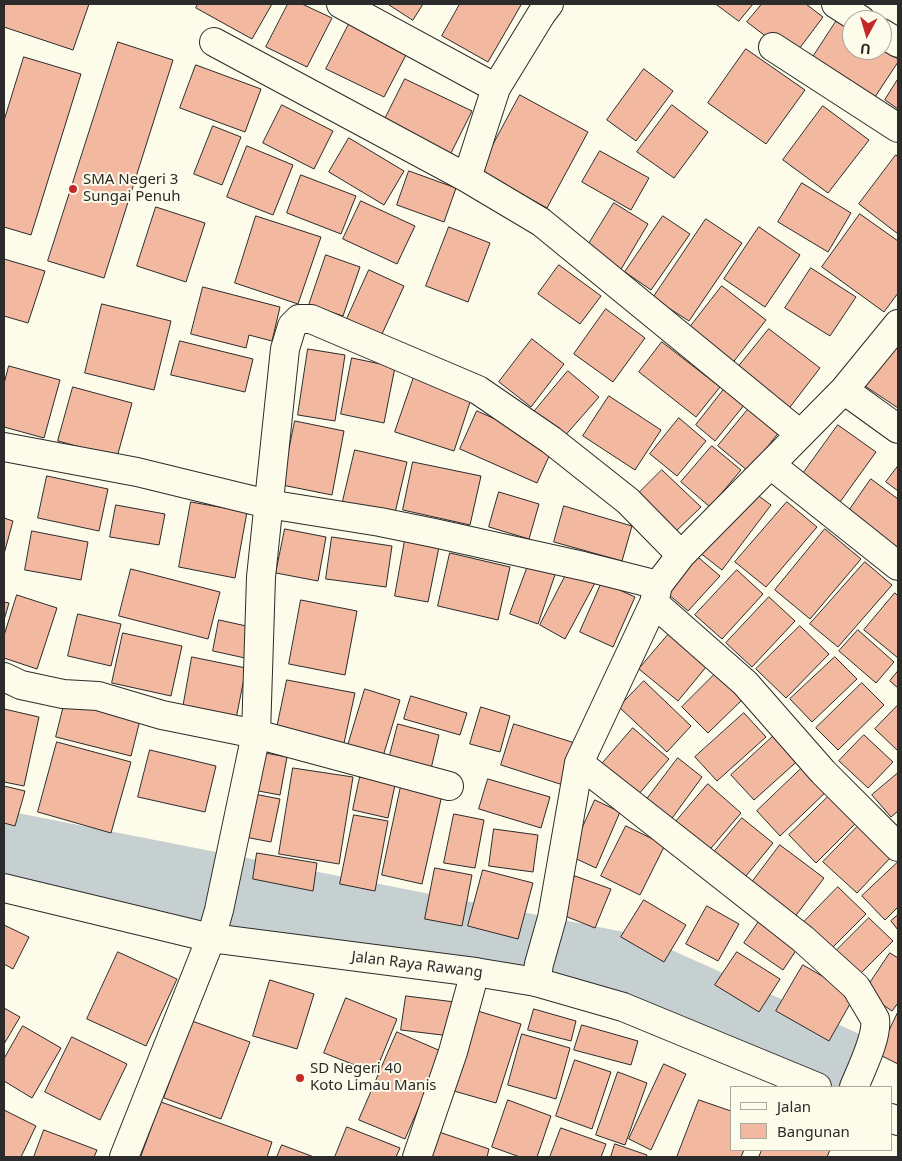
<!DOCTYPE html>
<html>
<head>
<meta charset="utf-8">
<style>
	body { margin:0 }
	#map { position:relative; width:902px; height:1161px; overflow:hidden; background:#fdfbea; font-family:"Noto Sans",sans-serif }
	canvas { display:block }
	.frame { position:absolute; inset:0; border:5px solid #2b2b2b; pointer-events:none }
	.legend { position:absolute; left:730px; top:1086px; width:162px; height:65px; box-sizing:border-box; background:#fdfbea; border:1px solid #a9a89e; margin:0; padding:6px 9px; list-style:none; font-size:15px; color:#2b2b2b }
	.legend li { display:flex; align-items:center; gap:10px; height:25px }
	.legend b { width:25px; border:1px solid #a9a89e }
	.north { position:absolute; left:842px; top:10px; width:50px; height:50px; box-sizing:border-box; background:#fdfbea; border:1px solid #a9a89e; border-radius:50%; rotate:186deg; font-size:14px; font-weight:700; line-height:20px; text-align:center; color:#2b2b2b }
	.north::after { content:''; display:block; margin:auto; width:18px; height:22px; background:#c62828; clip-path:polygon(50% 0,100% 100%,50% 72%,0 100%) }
</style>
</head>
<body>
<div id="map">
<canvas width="902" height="1161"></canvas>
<div class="frame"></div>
<ul class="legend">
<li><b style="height:6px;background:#fdfbea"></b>Jalan</li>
<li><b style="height:14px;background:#f2b8a0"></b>Bangunan</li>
</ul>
<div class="north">U</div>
</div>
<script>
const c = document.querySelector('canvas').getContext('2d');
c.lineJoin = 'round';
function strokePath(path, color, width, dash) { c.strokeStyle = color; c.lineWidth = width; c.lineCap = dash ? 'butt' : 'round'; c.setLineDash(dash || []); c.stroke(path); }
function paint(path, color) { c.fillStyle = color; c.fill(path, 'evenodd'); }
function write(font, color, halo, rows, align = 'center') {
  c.font = font + ' "Noto Sans",sans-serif'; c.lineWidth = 4; c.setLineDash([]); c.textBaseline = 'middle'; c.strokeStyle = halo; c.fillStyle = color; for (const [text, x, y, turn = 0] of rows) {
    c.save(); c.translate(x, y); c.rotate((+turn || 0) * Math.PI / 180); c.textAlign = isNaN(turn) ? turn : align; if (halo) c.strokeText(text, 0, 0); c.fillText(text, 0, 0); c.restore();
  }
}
strokePath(new Path2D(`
	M4,847L626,969L841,1065`), '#c7d0d0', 72);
const building = new Path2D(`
	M4,4H89L73,50L4,27Z
	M198,4H272L252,39L196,8Z
	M288,4H302L332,18L307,67L266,47Z
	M388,4H423L413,20Z
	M460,4H518L521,5L488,62L442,36Z
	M716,4H753L739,21Z
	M762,4H806L823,17L793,57L747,22Z
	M837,20L852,29V50H882V49L898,59V62L875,97L813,57Z
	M349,24L407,53L384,97L326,69Z
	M118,42L173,60L104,278L48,261Z
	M746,49L805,90L766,144L708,103Z
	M24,57L81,74L31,235L4,227V121Z
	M196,65L261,89L245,132L180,108Z
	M644,69L673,91L636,141L607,120Z
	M405,79L472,111L449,157L382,125Z
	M898,79V109L885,100Z
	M520,95L588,132L547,208L479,171Z
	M282,105L333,131L314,169L263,143Z
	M672,105L708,132L674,178L637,152Z
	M823,106L869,140L828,193L783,160Z
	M213,126L241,137L222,185L194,174Z
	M349,138L404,171L384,205L329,172Z
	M247,146L293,165L273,215L227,197Z
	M600,151L649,178L631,210L582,182Z
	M896,155L898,157V234L859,204Z
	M409,171L456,188L444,222L397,205Z
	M301,175L356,196L341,234L287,213Z
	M802,183L851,213L828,252L778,222Z
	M361,201L415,226L397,264L343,239Z
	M614,203L648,224L620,271L585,250Z
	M156,207L205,223L186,282L137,266Z
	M860,214L898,241V293L884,312L822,267Z
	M256,216L321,237L298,304L235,283Z
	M663,216L690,234L651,290L625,272Z
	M706,219L742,243L689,321L653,298Z
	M449,227L490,243L468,302L426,286Z
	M759,227L800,255L765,307L724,279Z
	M326,255L360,267L343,316L309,305Z
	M4,259L45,271L28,323L4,316Z
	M559,265L601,296L580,324L538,294Z
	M811,268L856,297L830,336L785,308Z
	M369,270L404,286L382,334L347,319Z
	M722,286L766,320L731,365L687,331Z
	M203,287L280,307L272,341L249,335L246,348L191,334Z
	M102,304L171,321L154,390L85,373Z
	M606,309L645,338L613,382L574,354Z
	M769,329L820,368L787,411L735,371Z
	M532,339L564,364L531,407L499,382Z
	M898,339V408L865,386Z
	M180,341L253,359L245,392L171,375Z
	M662,342L720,387L696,417L639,372Z
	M308,349L345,355L335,421L298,415Z
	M352,358L395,367L384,423L341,414Z
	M9,366L60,380L44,438L4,427V384Z
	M568,371L599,397L563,438L533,413Z
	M414,377L472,396L454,451L395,432Z
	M73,387L132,403L117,457L58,441Z
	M725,388L745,404L715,441L696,425Z
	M609,396L661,430L635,470L583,436Z
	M750,407L780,431L748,471L718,446Z
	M477,411L554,445L537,483L460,449Z
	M679,418L706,441L677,476L650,454Z
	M295,421L344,431L332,495L282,485Z
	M838,425L876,452L835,509L797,482Z
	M712,446L741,470L710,507L681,482Z
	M355,450L407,462L394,517L342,505Z
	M413,462L481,476L470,525L403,510Z
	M898,466V491L886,482Z
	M662,470L701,507L672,535L634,498Z
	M47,476L108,489L99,531L38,518Z
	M871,479L898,499V552L846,515Z
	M748,488L771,505L722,570L699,552Z
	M499,492L539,504L529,539L489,527Z
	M191,502L247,512L235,578L179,567Z
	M787,502L817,527L766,587L735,562Z
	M116,505L165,514L159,545L110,537Z
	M564,506L632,526L622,561L554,542Z
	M4,518L13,521L4,554Z
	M285,529L326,537L318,581L276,573Z
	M825,529L861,559L810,619L775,590Z
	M32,531L88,542L81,580L25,570Z
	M332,537L392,546L386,587L326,579Z
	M405,540L439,547L428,602L395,596Z
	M692,552L720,576L688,611L660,587Z
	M450,553L510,567L498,620L438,606Z
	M865,562L892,585L838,647L810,624Z
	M529,563L556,572L538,624L510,614Z
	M131,569L220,592L208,639L119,616Z
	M569,569L595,583L565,639L540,625Z
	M737,570L763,594L722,639L695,615Z
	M602,582L635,597L613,647L580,632Z
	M895,593L898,596V658L864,630Z
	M17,595L57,608L37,669L4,658V636Z
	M769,597L795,621L752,667L726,643Z
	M301,600L357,611L345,675L289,664Z
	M4,602L9,603L4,620Z
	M78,614L121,624L111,666L68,656Z
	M219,620L251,627L245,658L213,651Z
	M800,626L829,654L786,698L756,669Z
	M673,629L711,661L678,701L639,669Z
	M858,630L894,662L876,683L839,651Z
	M123,633L182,646L171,696L112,683Z
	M192,657L246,668L236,719L183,708Z
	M835,657L857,679L812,722L790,699Z
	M898,671V688L890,681Z
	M716,673L743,699L708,733L682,707Z
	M287,680L355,693L344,743L277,728Z
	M644,681L691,726L667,752L619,707Z
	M862,683L884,705L838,750L816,728Z
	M365,689L400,700L381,763L346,752Z
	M411,696L467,713L460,735L404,719Z
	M65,701L140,720L131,756L56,737Z
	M898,705V751L875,729Z
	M481,707L510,716L500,752L470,744Z
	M4,709L39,717L24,786L4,782Z
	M744,713L766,737L717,781L695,757Z
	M398,724L439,735L430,773L388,763Z
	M514,724L575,743L563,785L501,765Z
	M633,728L669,759L637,796L601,765Z
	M779,731L803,756L754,800L731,775Z
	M864,735L893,762L868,788L839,761Z
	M57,742L131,762L111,833L38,812Z
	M150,750L216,766L205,812L138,797Z
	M260,752L287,757L280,795L253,790Z
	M678,758L702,777L670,821L644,803Z
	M806,764L829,789L780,836L757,811Z
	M293,768L353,777L339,864L279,854Z
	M898,773V811L891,817L872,795Z
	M360,777L395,785L388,818L353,810Z
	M488,779L550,797L541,828L479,809Z
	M708,784L741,813L706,854L673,825Z
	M4,786L25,791L15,826L4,823Z
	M401,786L442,795L422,884L382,875Z
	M833,792L860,819L816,863L789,835Z
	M254,794L280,799L271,842L245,837Z
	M595,800L620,812L596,868L570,856Z
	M454,814L484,820L475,868L444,863Z
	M354,815L388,821L375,891L340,884Z
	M742,818L773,843L741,882L710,857Z
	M859,825L892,856L857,893L823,862Z
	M626,826L665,845L640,895L601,876Z
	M494,829L538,835L533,872L489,866Z
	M780,845L824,878L791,922L747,889Z
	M257,853L317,863L313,891L253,879Z
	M898,862V907L885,920L862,896Z
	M435,868L472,875L462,926L425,919Z
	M483,870L533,883L518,939L468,926Z
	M575,876L611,889L595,928L560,914Z
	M838,887L866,914L829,951L802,924Z
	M644,900L686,925L664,962L621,937Z
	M707,906L739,924L718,961L686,944Z
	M898,915V930L891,921Z
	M869,918L893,941L857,977L834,953Z
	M760,920L799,946L783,970L744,943Z
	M4,925L29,937L13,969L4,964Z
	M118,952L177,979L146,1046L87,1019Z
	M737,952L780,979L759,1012L715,985Z
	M890,953L898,958V1003L892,1011L864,992Z
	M803,965L855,995L829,1041L776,1011Z
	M270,980L314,994L297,1049L253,1036Z
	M406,996L455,1002L450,1036L401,1030Z
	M346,998L397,1019L375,1073L324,1053Z
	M4,1008L20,1017L4,1044Z
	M471,1009L521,1024L496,1103L447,1089Z
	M534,1009L576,1021L571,1041L528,1030Z
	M898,1012V1064L878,1054Z
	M192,1021L250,1042L221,1119L164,1098Z
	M582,1025L638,1041L631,1065L574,1050Z
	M23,1026L61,1048L32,1098L4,1081V1059Z
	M397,1032L443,1052L405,1139L359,1120Z
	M522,1034L570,1048L556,1099L508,1085Z
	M72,1037L127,1064L100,1120L45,1092Z
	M575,1060L611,1072L592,1129L556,1116Z
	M664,1064L686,1074L651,1150L629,1139Z
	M618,1072L647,1083L625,1145L596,1135Z
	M508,1100L551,1116L537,1157H520L492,1147Z
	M699,1100L731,1111V1150H744L741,1157H677Z
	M161,1102L272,1142L267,1157H141Z
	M4,1110L36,1126L21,1157H4Z
	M347,1127L400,1148L396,1157H335Z
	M561,1128L606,1144L601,1157H550Z
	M44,1130L97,1150L94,1157H34Z
	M439,1132L489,1149L487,1157H430Z
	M615,1144L647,1155L646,1157H611Z
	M282,1145L314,1157H277Z
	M762,1150H830L827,1157H759Z`);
paint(building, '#f2b8a0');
strokePath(building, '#2b2b2b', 1);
const street = new Path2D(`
	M341,4L496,88
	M836,4L861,20
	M882,33L898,43
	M214,42L467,178L541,222L800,434
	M773,47L898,128
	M467,178L496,88L542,13L549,4
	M844,390L898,429
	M4,447L137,472L268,504L380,522L434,533L583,566L658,585
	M771,465L898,566
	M654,603L745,683L823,772L898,847
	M4,677L21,685L63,694L98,696L162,715L256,734L449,786
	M579,763L803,939L856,987L875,1019C878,1036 861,1070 854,1087
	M536,982L539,964L552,918L579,763L654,603L658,585L681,555L844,390L898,324
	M124,1157L211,938L219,910L256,734L261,577L285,349L292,326L299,319H311L478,390L551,440L628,501L681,555
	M417,1157L453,1052L475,972`);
const secondary = new Path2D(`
	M4,888L211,938L475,972L536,982L623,1007L817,1087
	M891,1118L898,1121`);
strokePath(street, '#2b2b2b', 30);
strokePath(secondary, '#2b2b2b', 30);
strokePath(street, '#fdfbea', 28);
strokePath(secondary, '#fdfbea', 28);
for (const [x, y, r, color] of [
	[73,189,5,"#c62828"],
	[300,1078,5,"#c62828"]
]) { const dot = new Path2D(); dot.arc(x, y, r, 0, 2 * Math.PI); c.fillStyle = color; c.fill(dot); strokePath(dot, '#fdfbea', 2); }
write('15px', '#2b2b2b', '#fdfbea', [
	["SMA Negeri 3",83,180],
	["Sungai Penuh",83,197],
	["SD Negeri 40",310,1069],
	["Koto Limau Manis",310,1086]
], 'left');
write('15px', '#2b2b2b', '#fdfbea', [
	["Jalan Raya Rawang",417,965,7]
]);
</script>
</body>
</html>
